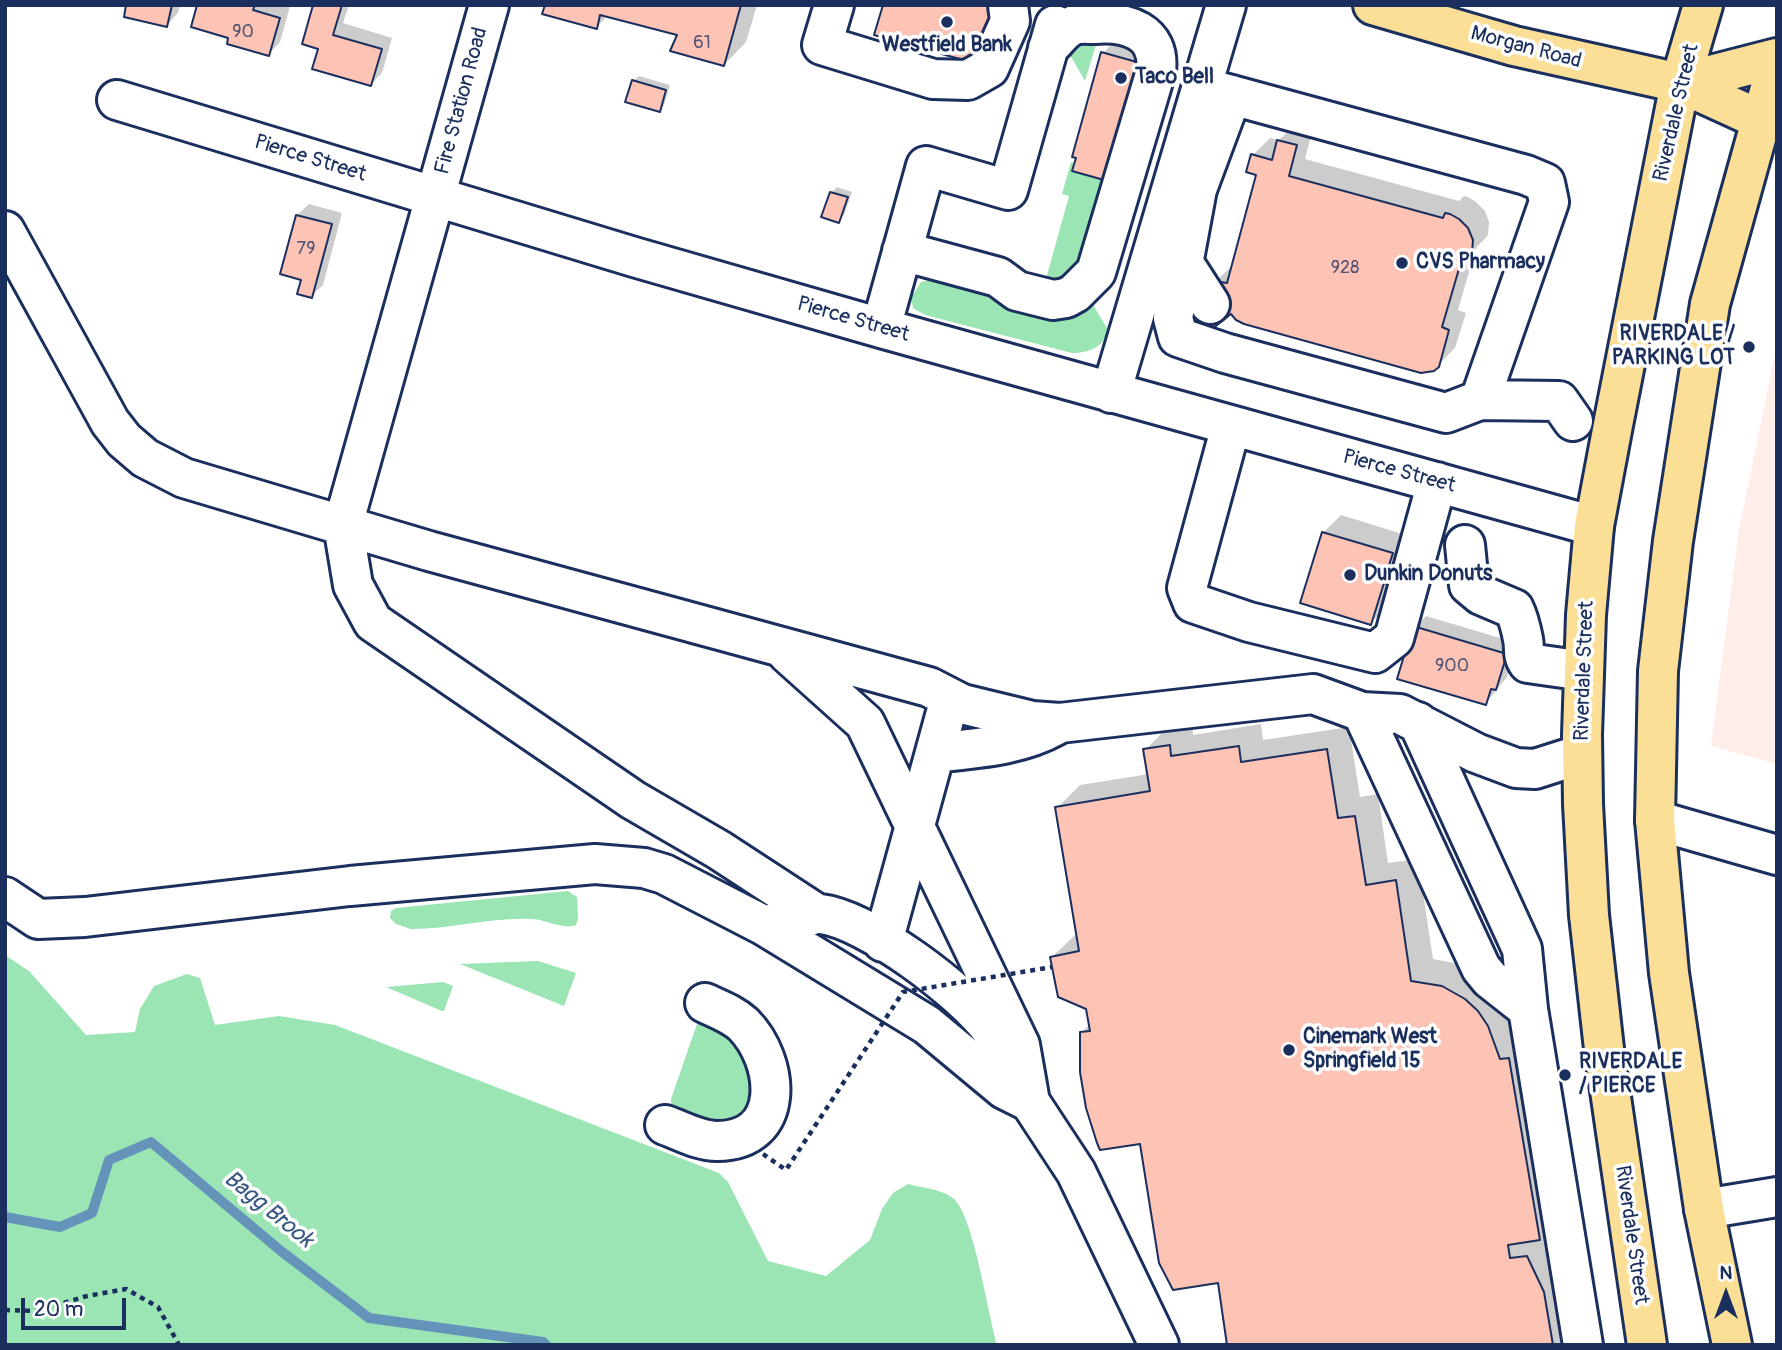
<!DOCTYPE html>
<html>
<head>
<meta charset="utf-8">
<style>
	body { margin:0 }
	#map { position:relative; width:1782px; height:1350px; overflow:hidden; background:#fff; font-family:Pangolin,sans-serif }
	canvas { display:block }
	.frame { position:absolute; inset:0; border:7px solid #1b2f5e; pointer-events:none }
	.north { position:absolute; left:1691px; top:1259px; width:70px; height:70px; -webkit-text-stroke:5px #fff; paint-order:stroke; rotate:0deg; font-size:19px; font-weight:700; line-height:28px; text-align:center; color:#1b2f5e }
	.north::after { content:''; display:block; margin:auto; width:24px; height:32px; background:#1b2f5e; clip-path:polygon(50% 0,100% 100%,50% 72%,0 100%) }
	.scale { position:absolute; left:21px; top:1298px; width:105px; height:32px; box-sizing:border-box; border:4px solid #1b2f5e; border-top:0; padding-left:9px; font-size:21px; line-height:24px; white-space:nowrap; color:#1b2f5e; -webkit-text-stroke:5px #fff; paint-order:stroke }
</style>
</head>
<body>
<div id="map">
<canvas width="1782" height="1350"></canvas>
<div class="frame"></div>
<div class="north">N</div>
<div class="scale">20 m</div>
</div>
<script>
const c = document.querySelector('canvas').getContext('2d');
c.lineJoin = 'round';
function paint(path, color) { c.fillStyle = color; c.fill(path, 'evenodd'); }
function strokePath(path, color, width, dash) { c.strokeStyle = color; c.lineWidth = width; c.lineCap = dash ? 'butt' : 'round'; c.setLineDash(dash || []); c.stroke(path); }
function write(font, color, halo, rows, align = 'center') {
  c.font = font + ' Pangolin,sans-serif'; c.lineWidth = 7; c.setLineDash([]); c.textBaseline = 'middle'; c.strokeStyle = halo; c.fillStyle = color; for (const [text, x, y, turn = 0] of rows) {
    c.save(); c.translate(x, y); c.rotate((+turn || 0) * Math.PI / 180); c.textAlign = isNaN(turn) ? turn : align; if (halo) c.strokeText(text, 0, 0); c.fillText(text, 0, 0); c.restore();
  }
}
paint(new Path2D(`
	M1777,344V764L1711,746L1739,530Z`), '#feede9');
paint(new Path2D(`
	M1099,35L1085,81L1066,48Z
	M1071,162L1103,180L1090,254L1058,286L1046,279L1069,196L1062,194Z
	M933,279L1090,300L1107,328C1106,347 1089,353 1072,353L925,315L913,308L911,298L921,282Z
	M568,891L577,897L578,919L576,925C563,930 547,920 533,919C492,917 452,929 411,929L396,924L390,918L391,911L396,908Z
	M5,955L29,971L86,1035L135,1032L140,1009L154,986L187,974L200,978L215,1025L279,1016L335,1025L719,1173L728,1182L768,1261L826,1276L870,1240L882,1209L893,1193L908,1184C922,1188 943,1189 954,1199C974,1218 988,1314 997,1345H5Z
	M538,961L576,973L564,1006L460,964Z
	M443,982L453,986L444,1011H442L386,987Z
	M697,1024C767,1029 777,1167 671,1106V1099Z`), '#9be4b4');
paint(new Path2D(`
	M128,5H180L178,13L167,25Z
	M199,5H286L290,6L280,42L269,54L231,36Z
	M315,5H349L343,23L392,38L382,73L371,84L320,48Z
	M547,5H757L746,42L724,65L679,34L608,15L597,27Z
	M1114,42L1155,53L1142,98L1103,53Z
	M639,76L670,85L664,105L659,110L633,81Z
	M1296,124L1313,128L1305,159L1459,201L1464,196L1468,197L1476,202L1485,211L1489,222L1488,235L1476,248L1458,310L1466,313L1455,348L1437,366L1215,282L1233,265L1258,174L1253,155L1270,138L1279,140Z
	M837,187L852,192L844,215L838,221L831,193Z
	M309,204L342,213L323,285L311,296L303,279L297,215Z
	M1341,515L1409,536L1388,605L1371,623L1323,533Z
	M1426,616L1517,643L1507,677L1486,703L1415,627Z
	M1192,723L1193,735L1261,724L1263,740L1349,727L1360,797L1378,794L1388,863L1418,859L1433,959L1465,965L1510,1003L1562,1216L1542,1235L1549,1234L1579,1345H1229L1220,1281L1082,1032L1090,1024L1088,1008L1052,957L1075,935L1078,934L1057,808L1080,785L1149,774L1145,750L1168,727Z`), '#0003');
strokePath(new Path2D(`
	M5,1217L60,1227L92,1213L109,1160L151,1142L281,1251L369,1318L543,1342L546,1345`), '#6494ba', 10);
const building = new Path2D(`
	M126,5H172L167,27L124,17Z
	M197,5H255L253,10L280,18L269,56L227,44L228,38L191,27Z
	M313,5H342L333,35L382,49L371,86L312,69L318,49L302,44Z
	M545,5H741L724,66L670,51L677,35L600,15L597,29L542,14Z
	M883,5H994L981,65L874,35Z
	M1101,52L1144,64L1104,180L1072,171L1076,158L1072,157Z
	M632,80L666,90L660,112L625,102Z
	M1277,140L1297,145L1289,176L1443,218L1445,213L1450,214L1459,219L1468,228L1473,240L1472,253L1463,255L1442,327L1449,330L1439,367L1434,371L1421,373L1244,324L1236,320L1231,314L1207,333L1194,316L1212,303L1214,281L1227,283L1256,175L1246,172L1251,154L1272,160Z
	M830,192L848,197L839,223L821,217Z
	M296,215L332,224L312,298L297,294L301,280L280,274Z
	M1322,532L1393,553L1389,565L1393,566L1388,584L1384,583L1371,625L1300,603Z
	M1413,626L1507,654L1496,690L1491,689L1486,705L1397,679Z
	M1170,745L1171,756L1239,746L1241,762L1327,749L1338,818L1355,816L1366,885L1396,880L1411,981L1442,986L1465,999L1478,1011L1488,1026L1500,1059L1509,1058L1540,1240L1508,1245L1510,1258L1527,1256L1544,1292L1553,1345H1227L1218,1283L1173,1290L1159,1263L1140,1144L1100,1150L1097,1143L1086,1108L1080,1072V1032L1090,1031L1086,1009L1058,997L1050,957L1079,951L1055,807L1150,791L1143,749Z`);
paint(building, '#fdc3b5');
strokePath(building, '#1b2f5e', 2);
const minor = new Path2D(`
	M489,5L343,525L353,585L373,622L633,800L719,850L817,914
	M834,5L822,45L933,79L968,80L989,68L1010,21L1008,5
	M1202,87L1526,175L1545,183L1549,202L1480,400
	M1232,95L1197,189L1173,318L1178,337L1225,353L1446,413L1480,400L1559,401L1573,421
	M117,100L634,257L881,328L1594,526
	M5,231L110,422L124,440L145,458L184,478L429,551L929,687L962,704L1032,721L1060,723L1313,694L1362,712L1400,714L1476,753L1516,768L1535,769L1582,754
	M902,251L998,277L1017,291L1053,300L1066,298L1075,293L1096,272L1156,71C1161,31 1126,21 1094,24C1087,24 1077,23 1072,26C1063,30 1055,42 1048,48
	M1183,262L1210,304
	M881,328L926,166L1008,190L1055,25
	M1111,393L1226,5
	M1231,426L1187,588L1193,603L1249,622L1375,653L1394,638L1437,482
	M1465,545L1469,585L1481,595L1514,609C1519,619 1521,629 1523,639C1525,649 1522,655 1528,663L1584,671
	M787,653L865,723L1020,1045L1030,1102L1076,1172L1159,1345
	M1362,712L1481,968L1490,979L1528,1009
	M1418,722L1522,949L1528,1009L1583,1345
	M936,753C977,748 1019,746 1055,726
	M1655,820L1777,855
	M5,897L38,919L85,917L350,886L595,864L644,868L664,874L763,925L927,1025L1004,1089L1030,1102C1017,1079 1007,1052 992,1031C964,992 868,920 821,914C814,913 808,917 801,919C789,922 776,923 763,925
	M883,942L950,698
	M665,1125C682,1131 699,1141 717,1141C787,1141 780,1061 743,1024C732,1014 718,1009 705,1003
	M1704,1209L1777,1197`);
const major = new Path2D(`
	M1373,5L1514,46L1680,83L1761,120
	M1680,83L1777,58
	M1647,1345L1604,1049L1589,915L1583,804L1582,735L1586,615L1594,526L1613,425L1680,83L1703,5
	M1732,1345L1704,1209L1669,973L1655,820L1658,671L1673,541L1710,304L1777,63`);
strokePath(minor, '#1b2f5e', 44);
strokePath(major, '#1b2f5e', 44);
strokePath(new Path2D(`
	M5,1310L37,1311L87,1296L126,1289L158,1307L179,1345`), '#1b2f5e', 4.5, [5, 5]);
strokePath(minor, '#fff', 38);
strokePath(major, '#fbdf96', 38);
strokePath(new Path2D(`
	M763,1154L786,1170L903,992L1052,967`), '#1b2f5e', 4.5, [5, 5]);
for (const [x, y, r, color] of [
	[947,22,7,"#1b2f5e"],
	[1121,78,7,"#1b2f5e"],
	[1402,263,7,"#1b2f5e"],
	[1749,347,7,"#1b2f5e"],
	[1350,575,7,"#1b2f5e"],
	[1289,1050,7,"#1b2f5e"],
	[1565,1075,7,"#1b2f5e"]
]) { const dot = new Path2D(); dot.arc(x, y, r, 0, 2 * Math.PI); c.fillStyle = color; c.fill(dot); strokePath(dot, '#fff', 2.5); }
write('18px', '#545474', null, [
	["90",243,32],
	["61",702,43],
	["79",306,249],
	["928",1345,268],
	["900",1452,666]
]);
write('bold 21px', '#1b2f5e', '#fff', [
	["Westfield Bank",947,46,"center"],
	["Taco Bell",1135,78],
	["CVS Pharmacy",1416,263],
	["RIVERDALE /",1735,335,"right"],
	["PARKING LOT",1735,359,"right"],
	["Dunkin Donuts",1364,575],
	["Cinemark West",1303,1038],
	["Springfield 15",1303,1062],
	["RIVERDALE",1579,1063],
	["/ PIERCE",1579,1087]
], 'left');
write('21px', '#1b2f5e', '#fff', [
	["Morgan Road",1526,48,15],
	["Fire Station Road",462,101,-75],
	["Riverdale Street",1677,113,-77],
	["Pierce Street",310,159,17],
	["Pierce Street",853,320,16],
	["Pierce Street",1399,472,15],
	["Riverdale Street",1585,671,-88],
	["Riverdale Street",1631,1235,82]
]);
write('italic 23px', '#3a5984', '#fff', [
	["Bagg Brook",268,1210,39]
]);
</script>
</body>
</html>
